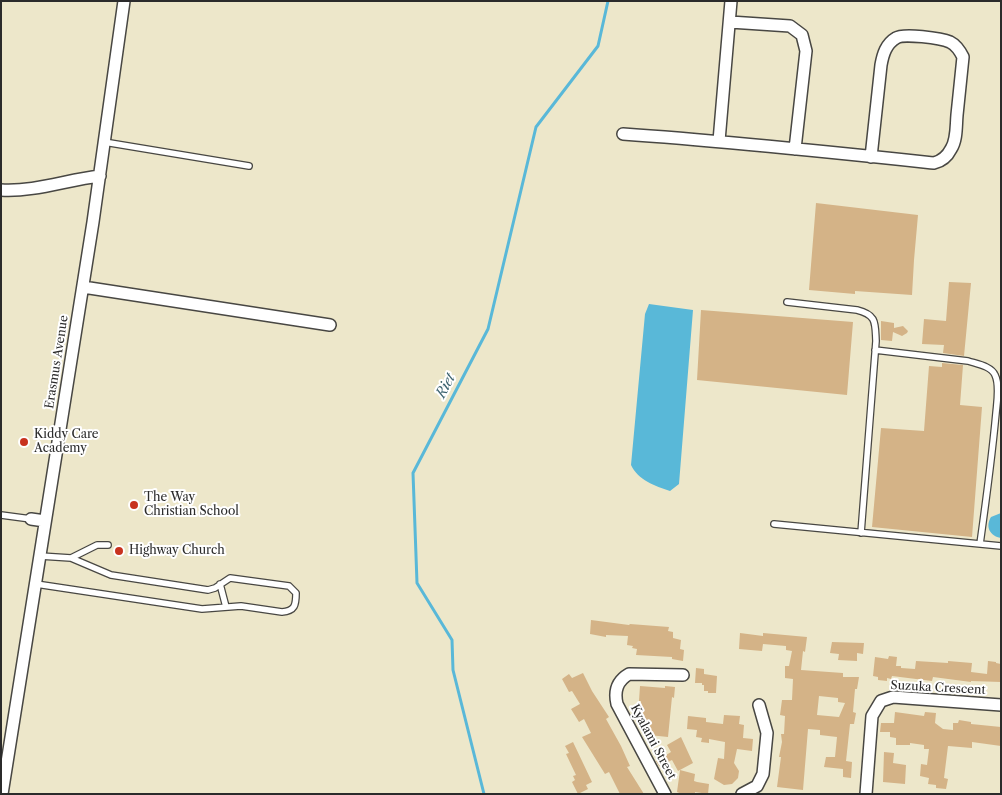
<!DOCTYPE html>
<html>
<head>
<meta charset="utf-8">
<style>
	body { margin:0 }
	#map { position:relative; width:1002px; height:795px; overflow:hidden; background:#ede7ca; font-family:"Libre Caslon Text",serif }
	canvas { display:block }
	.frame { position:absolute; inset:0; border:2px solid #2b2b2b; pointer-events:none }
</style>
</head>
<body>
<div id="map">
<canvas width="1002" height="795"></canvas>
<div class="frame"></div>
</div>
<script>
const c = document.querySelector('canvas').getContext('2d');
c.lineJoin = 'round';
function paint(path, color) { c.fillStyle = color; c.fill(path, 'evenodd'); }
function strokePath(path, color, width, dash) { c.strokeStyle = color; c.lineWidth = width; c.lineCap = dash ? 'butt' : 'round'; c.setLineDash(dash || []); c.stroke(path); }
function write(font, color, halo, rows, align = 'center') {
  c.font = font + ' "Libre Caslon Text",serif'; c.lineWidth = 4; c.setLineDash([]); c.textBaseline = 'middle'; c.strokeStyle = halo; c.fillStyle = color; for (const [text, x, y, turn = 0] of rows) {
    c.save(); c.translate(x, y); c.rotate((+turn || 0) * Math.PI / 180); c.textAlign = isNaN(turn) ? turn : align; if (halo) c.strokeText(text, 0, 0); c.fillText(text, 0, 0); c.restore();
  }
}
paint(new Path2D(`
	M649,304L693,310L679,484L670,491C655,486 638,480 631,465L645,314Z
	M1001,513V538C990,536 985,527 991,517Z`), '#59b8d8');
strokePath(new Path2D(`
	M484,794L453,670L452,640L417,583L413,473L488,329L536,127L598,46L608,1`), '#59b8d8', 3);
paint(new Path2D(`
	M816,203L918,215L914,260L912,295L855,291V294L809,290Z
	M949,282L971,283L964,356L943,353L944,345L922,344L924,319L946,321Z
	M701,310L853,322L847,395L697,380Z
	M881,321L894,323V328L903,326L908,331L907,333L902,336L893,332L892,341L881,340Z
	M942,363L963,365L960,405L982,407L972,537L872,527L881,428L924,431L929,366L942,367Z
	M591,620L629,625L630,624L669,627L668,631L673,632V638L681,640L680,649L684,650L683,661L672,659V657L636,655L637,649L632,648L633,646L627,645L628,636L606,635V637L590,634Z
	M740,633L763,636V633L807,637L805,652L803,651L801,670L843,673V677H859L857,689H855L853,712L856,713L854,724H850L846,761L852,762L851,778L843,777V769L824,767L826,757H835L837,737L820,735V730L808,729L803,790L777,787L781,757H779L782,742L781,734H784L785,716L780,715L782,700H792L793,679L785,678V666H789L792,651L786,650V646L763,644L762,651L739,649ZM819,696L838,698V702L845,703L839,717L817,715Z
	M832,642L864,643L863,654L857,653V661L838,660L839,654L830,653Z
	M889,656L897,657L896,666H901V668L915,669L916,661L948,663V661L972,663L971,672L987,674L988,661L996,662V663L1001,664V682L971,681V682L933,677L932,681L892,676L891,679L887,678V681L878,680V677L873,676L875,657L888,659Z
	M696,668L704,669V674L717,676L716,693H708V691H704V685H702V683H695Z
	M583,673L592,691L609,717L606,719L621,746L630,766L627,767L644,794H620L609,772L605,774L582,737L591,733L584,719L579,722L571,709L580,704L572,691L569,692L562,679L569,674L572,678Z
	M640,686L665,688V686L675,687L674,698L672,697L668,737L649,735L650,724L638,722L641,701H639Z
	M895,712L924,716L925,712L936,713L935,723L943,729L953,730V723H958L959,720L971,722V724L1001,727V746L972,742V748L948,746L944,778L948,779L946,789L936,788V785L928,784L929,778L920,776L921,764L927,765L929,749H924V745L910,743V745H896V738L890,737V732H880L881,723H894Z
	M724,715L740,716L739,724L744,725L743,738L753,739L752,751L737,749L734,763L739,771L738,778L732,784L724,785L714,779L718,758L724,759L725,742L709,739V743L701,742L702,738L696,737L697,730L687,729L688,716L706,718V722L723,724Z
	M681,737L693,763L678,771L672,760L659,766L656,761L671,752L667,745Z
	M573,742L592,782L586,785L588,789L578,794L572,782L575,780L573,776L576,775L566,754L569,753L565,746Z
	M884,752L894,753L893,763L906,765L905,784L883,782Z
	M680,770L695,774L694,781L697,782L709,784L708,794L695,792V794H682L677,792Z`), '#d4b387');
const service = new Path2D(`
	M104,142L249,166
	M787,302L857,310C877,315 875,323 876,341L861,533
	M875,350L968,361C977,364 991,366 995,375C1000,385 997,402 996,413C992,457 986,501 980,544
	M1,515L31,519
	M774,524L1001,546
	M71,558L97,545H108
	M36,584L202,609L241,606L282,612C295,611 296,605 296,593L289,586L230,578L215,588L208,590L111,575L71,558L40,556
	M220,584L226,607`);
const minor = new Path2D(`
	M730,22L790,26L802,35L806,51L795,149
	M623,134C727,141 830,152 934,163C942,161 947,157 951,149C957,140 956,126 957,115C959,96 961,76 963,57C960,51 956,45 950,42C941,38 903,33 896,38C886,44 883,54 881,65L871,157
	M719,141L731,1
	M1,190C35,192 66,180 100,176
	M83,287L330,325
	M31,519L45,521
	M2,794L93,222L124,1
	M665,794L617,704C614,691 617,681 629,674L683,675
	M742,794L757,786L763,774L767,733L759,705
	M866,794L872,716L881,701L893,697L1001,705`);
strokePath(service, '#484743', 8);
strokePath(minor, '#484743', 14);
strokePath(service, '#fff', 5.5);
strokePath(minor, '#fff', 11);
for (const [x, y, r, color] of [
	[24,442,5,"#c8321e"],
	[134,505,5,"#c8321e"],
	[119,551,5,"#c8321e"]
]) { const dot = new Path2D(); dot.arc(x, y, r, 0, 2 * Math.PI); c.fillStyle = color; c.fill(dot); strokePath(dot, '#fff', 2); }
write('12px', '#2b2b2b', '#fff', [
	["Erasmus Avenue",57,362,-81],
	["Suzuka Crescent",938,688,3],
	["Kyalami Street",653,742,62]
]);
write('12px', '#2b2b2b', '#fff', [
	["Kiddy Care",34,435],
	["Academy",34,449],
	["The Way",144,498],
	["Christian School",144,512],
	["Highway Church",129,551]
], 'left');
write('italic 14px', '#3d6370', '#fff', [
	["Riet",446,386,-62]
]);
</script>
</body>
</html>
